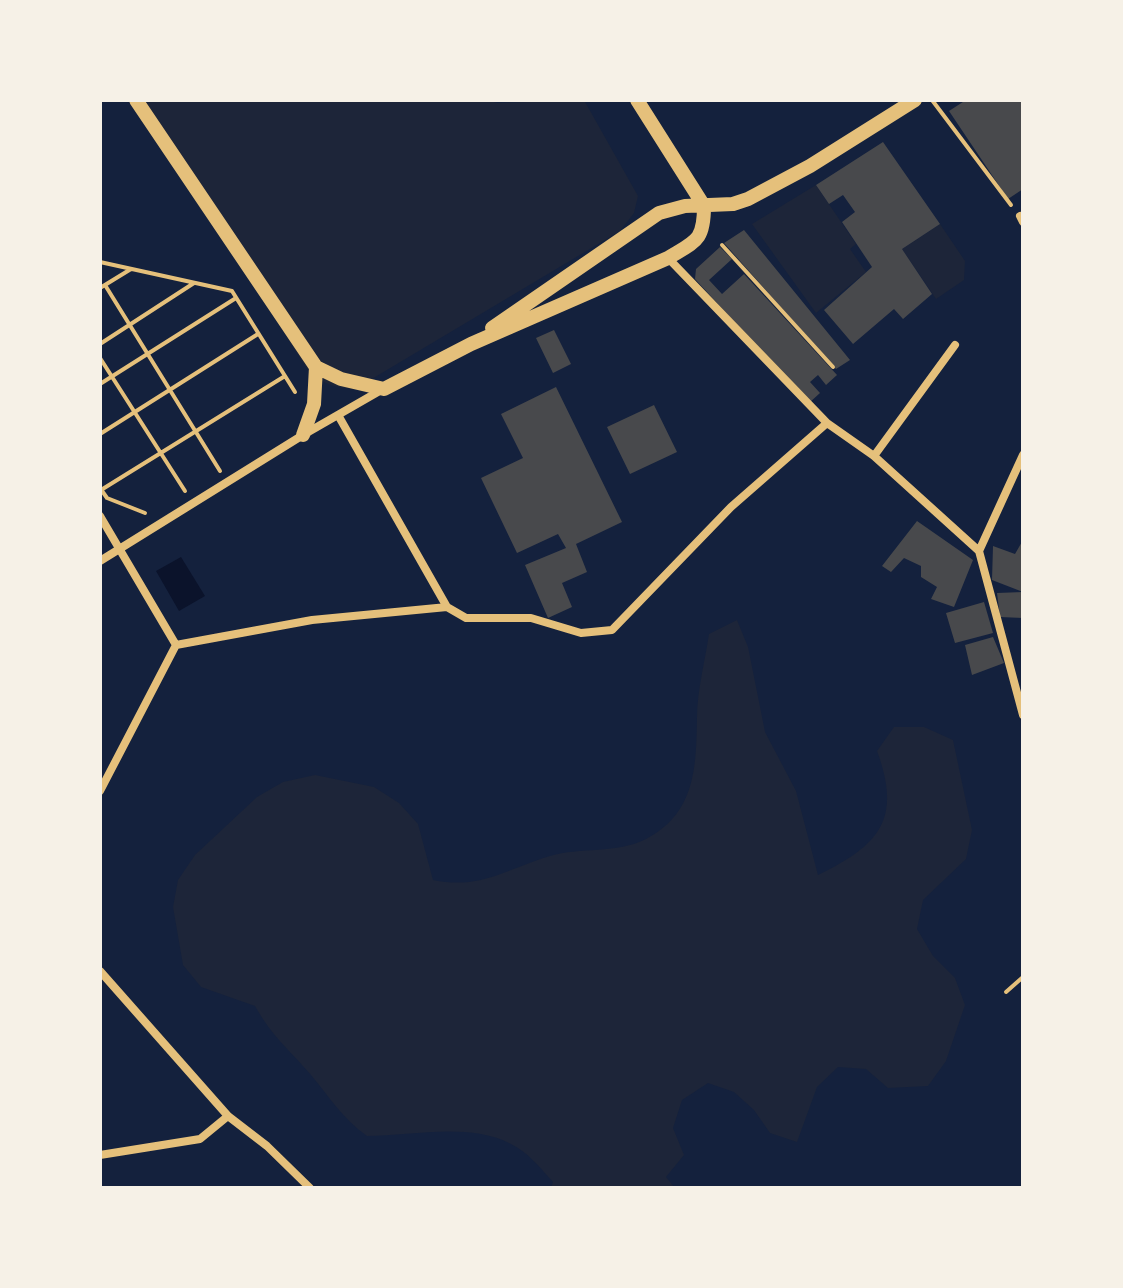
<!DOCTYPE html>
<html>
<head>
<meta charset="utf-8">
<style>
	body { margin:0 }
	#map { position:relative; width:1123px; height:1288px; overflow:hidden; background:#14213d; font-family:"Varela Round",sans-serif }
	canvas { display:block }
	.frame { position:absolute; inset:0; border:102px solid #f6f1e7; pointer-events:none }
</style>
</head>
<body>
<div id="map">
<canvas width="1123" height="1288"></canvas>
<div class="frame"></div>
</div>
<script>
const c = document.querySelector('canvas').getContext('2d');
c.lineJoin = 'round';
function paint(path, color) { c.fillStyle = color; c.fill(path, 'evenodd'); }
function strokePath(path, color, width, dash) { c.strokeStyle = color; c.lineWidth = width; c.lineCap = dash ? 'butt' : 'round'; c.setLineDash(dash || []); c.stroke(path); }
paint(new Path2D(`
	M139,100H489L497,103L584,100L638,196L634,213L620,231L355,389C331,387 321,384 305,366Z
	M816,185L856,244L850,249L866,272L816,313L752,224Z
	M940,224L965,261L964,280L936,299L902,249Z
	M737,620L748,647L765,732L796,791L818,875C880,845 902,819 877,751L894,727H924L953,740L972,830L966,859L923,900L917,929L933,956L955,978L965,1005L946,1061L928,1086L888,1088L866,1069L838,1067L817,1087L797,1142L770,1133L754,1110L734,1092L708,1083L682,1100L673,1128L684,1155L666,1177L675,1188H551L553,1182C541,1169 528,1152 511,1144C468,1122 412,1136 367,1136C343,1119 330,1098 311,1075C289,1049 273,1038 255,1006L201,987L183,965L173,907L178,880L195,855L257,797L283,782L315,775L374,787L399,803L418,824L433,880C481,890 506,869 550,856C580,847 617,854 646,839C696,813 696,767 697,718C697,691 705,661 709,634Z`), '#1d2539');
paint(new Path2D(`
	M181,557L205,596L179,611L156,571Z`), '#0b132b');
paint(new Path2D(`
	M966,100H1023V189L1008,199L949,111Z
	M883,142L940,224L902,249L932,294L903,319L894,309L853,344L824,310L872,267L842,222L855,212L843,195L829,204L816,185Z
	M744,230L850,360L836,369L724,243Z
	M720,247L732,259L709,280L722,294L744,274L837,375L826,385L818,375L810,382L820,393L809,403L695,279L696,269Z
	M554,330L571,364L553,373L536,338Z
	M556,387L622,522L576,544L587,572L562,583L572,607L548,618L525,565L566,548L558,534L517,553L481,478L523,458L501,414Z
	M654,405L677,452L630,474L607,427Z
	M917,521L973,560L954,607L931,599L937,587L921,577V566L904,558L891,572L882,566Z
	M1023,540V592L992,580L993,546L1015,554Z
	M1023,592V618L1000,617L997,593Z
	M984,602L993,633L955,643L946,613Z
	M993,637L1004,663L972,675L965,645Z`), '#48494c');
strokePath(new Path2D(`
	M932,100L1011,205
	M722,245L833,367
	M100,262L232,291L295,392
	M105,285L220,471
	M100,288L131,269
	M100,344L194,283
	M100,358L185,491
	M100,384L236,298
	M100,434L258,334
	M100,488L107,498L145,513
	M101,490L285,376
	M1006,992L1023,977`), '#e5c07b', 4);
strokePath(new Path2D(`
	M1020,216L1023,222
	M668,258L827,423L874,456L979,551
	M338,415L447,607L466,618H531L581,633L612,630L731,507L827,423
	M1023,455L979,551L1023,715
	M874,456L955,345
	M100,516L176,645
	M100,561L303,435L383,389
	M176,645L312,620L447,607
	M100,791L176,645
	M100,971L228,1116L267,1146L310,1188
	M100,1155L200,1139L228,1116`), '#e5c07b', 8);
strokePath(new Path2D(`
	M136,100L316,367L341,379L384,389L471,344L668,258C696,241 704,241 704,206
	M637,100L704,206
	M492,328L659,213L685,206L733,204L748,199L810,166L915,100
	M303,435L314,404L316,367`), '#e5c07b', 14);
</script>
</body>
</html>
